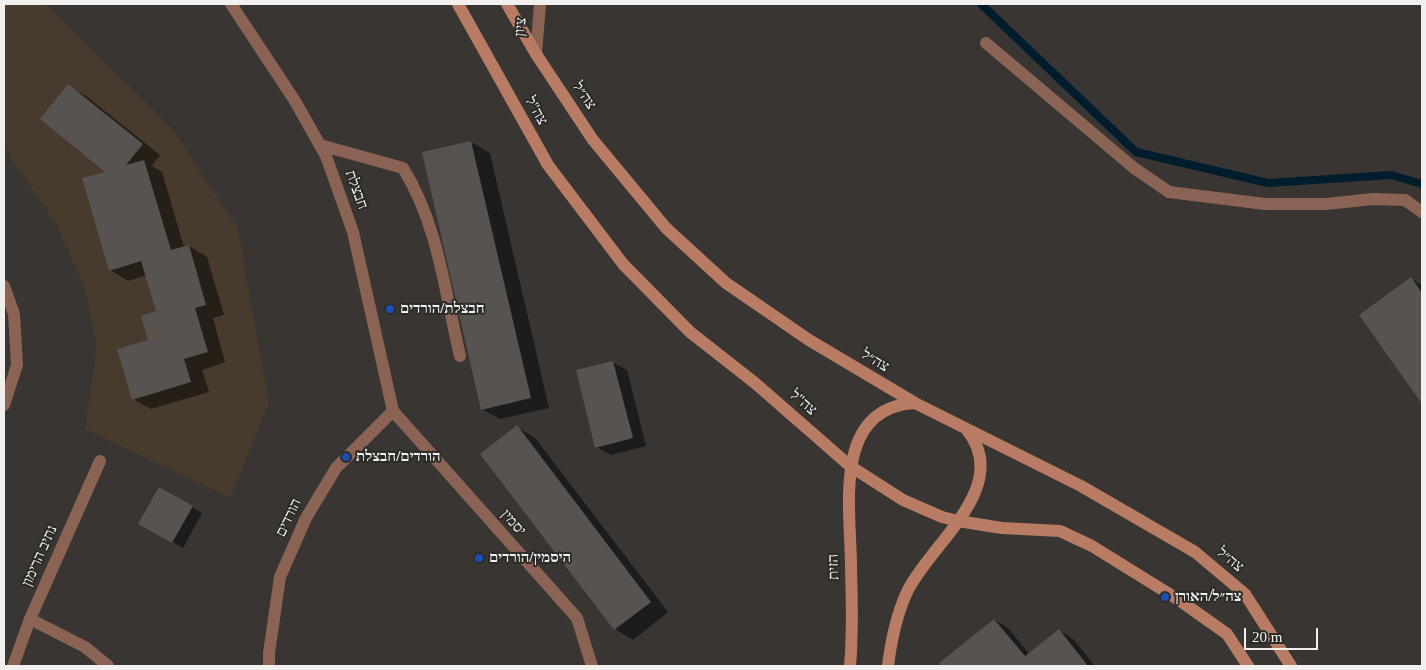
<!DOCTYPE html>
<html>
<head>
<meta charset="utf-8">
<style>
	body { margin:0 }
	#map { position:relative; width:1426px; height:670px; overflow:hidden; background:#383532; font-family:"Times New Roman",serif }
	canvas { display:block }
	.frame { position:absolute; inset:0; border:5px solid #f1f0ee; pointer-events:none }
	.scale { position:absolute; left:1244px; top:628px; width:74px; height:22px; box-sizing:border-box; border:2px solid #f1f0ee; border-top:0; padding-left:6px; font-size:15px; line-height:18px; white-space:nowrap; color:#f1f0ee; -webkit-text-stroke:4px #2d2b28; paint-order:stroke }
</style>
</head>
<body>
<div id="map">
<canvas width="1426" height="670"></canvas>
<div class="frame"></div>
<div class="scale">20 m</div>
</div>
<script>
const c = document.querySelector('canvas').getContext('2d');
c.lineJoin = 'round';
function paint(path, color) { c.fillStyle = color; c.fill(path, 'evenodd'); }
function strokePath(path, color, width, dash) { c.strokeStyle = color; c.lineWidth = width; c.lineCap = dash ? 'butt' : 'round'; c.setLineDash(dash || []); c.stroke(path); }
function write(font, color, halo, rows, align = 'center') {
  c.font = font + ' "Times New Roman","Noto Sans Hebrew",serif'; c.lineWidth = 4; c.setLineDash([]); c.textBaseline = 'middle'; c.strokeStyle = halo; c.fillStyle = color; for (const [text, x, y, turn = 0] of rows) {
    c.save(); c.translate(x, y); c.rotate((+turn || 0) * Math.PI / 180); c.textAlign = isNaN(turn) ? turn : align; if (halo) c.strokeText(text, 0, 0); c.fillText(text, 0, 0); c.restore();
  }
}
paint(new Path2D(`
	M4,4H46L175,132L238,229L269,404L230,498L85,429L97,346L85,288L54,220L12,160L4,142Z`), '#483a2c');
paint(new Path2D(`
	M68,86L86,96L160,155L152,166L162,172L184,247L189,246L207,257L224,315L213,318L225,362L202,370L209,392L151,409L133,399L157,312L147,275L128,281L110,270L107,172Z
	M471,142L490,153L549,408L500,419L482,409L423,153Z
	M1411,279L1422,285V402L1360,316Z
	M612,362L627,370L646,446L611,455L596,447Z
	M517,427L535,438L668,612L633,640L615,629Z
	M160,488L202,513L183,548L140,523Z
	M995,620L1009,629L1029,654L1059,630L1073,639L1095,666H943L941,663Z`), '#0007');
strokePath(new Path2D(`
	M981,4L1136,152L1268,183L1391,175L1422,184`), '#001d2e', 8);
paint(new Path2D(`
	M68,84L143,144L126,165L144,160L171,250L189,245L206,305L195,308L208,352L184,359L191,382L132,400L117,349L148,340L141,316L156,311L141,261L109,271L82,178L105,172L40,119Z
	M471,141L531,398L481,410L422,152Z
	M1411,277L1422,293V404L1359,315Z
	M613,361L633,438L595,448L576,370Z
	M517,425L651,602L614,630L480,454Z
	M159,487L193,506L172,543L138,524Z
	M994,619L1025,656L1059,629L1088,666H942L939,663Z`), '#565350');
strokePath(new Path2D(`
	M986,43L1134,168L1169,192L1265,204H1326L1373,199L1405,200L1422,212
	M30,619L85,647L108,666`), '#8a6354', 12);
strokePath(new Path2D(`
	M231,4L295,101L326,156L353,232L393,411L577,618L592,666
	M536,54L540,4
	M320,145L403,168C438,224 445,293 460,356
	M4,286L14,314L17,365L4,405
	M13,666L30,619L100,461
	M269,666V653L280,577L306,518L336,468L393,411`), '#8a6354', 12);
strokePath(new Path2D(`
	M458,4L548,165L623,264L690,332L755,383L850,466L903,500L942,517L958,521L1002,528L1060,531L1092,546L1179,600L1227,634L1248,666
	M507,4L536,54L593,140L666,228L726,283L809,340L915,403L1081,486L1195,552L1245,594L1291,666
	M850,666C853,634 852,599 851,567C851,510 831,408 915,403
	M888,666C891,641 896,616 907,592C930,544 1013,487 967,430`), '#b87c64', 12);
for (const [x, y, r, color] of [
	[390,309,5,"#1a4fb4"],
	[346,457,5,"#1a4fb4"],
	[479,558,5,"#1a4fb4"],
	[1165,597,5,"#1a4fb4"]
]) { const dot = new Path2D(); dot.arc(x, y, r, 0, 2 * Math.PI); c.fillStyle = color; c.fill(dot); strokePath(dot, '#2d2b28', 2); }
write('15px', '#f1f0ee', '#2d2b28', [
	["ציון",521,27,-84],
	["צה״ל",584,96,56],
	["צה\"ל",536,111,61],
	["חבצלת",356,190,70],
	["צה״ל",875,361,31],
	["צה\"ל",803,403,41],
	["הורדים",289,518,-64],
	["יסמין",513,523,48],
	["נתיב הרימון",40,556,-66],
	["צה״ל",1230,560,40],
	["הזית",834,567,-91]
]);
write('bold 15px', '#f1f0ee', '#2d2b28', [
	["חבצלת/הורדים",400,309],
	["הורדים/חבצלת",356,457],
	["היסמין/הורדים",489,558],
	["צה״ל/האורן",1175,597]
], 'left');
</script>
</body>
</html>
